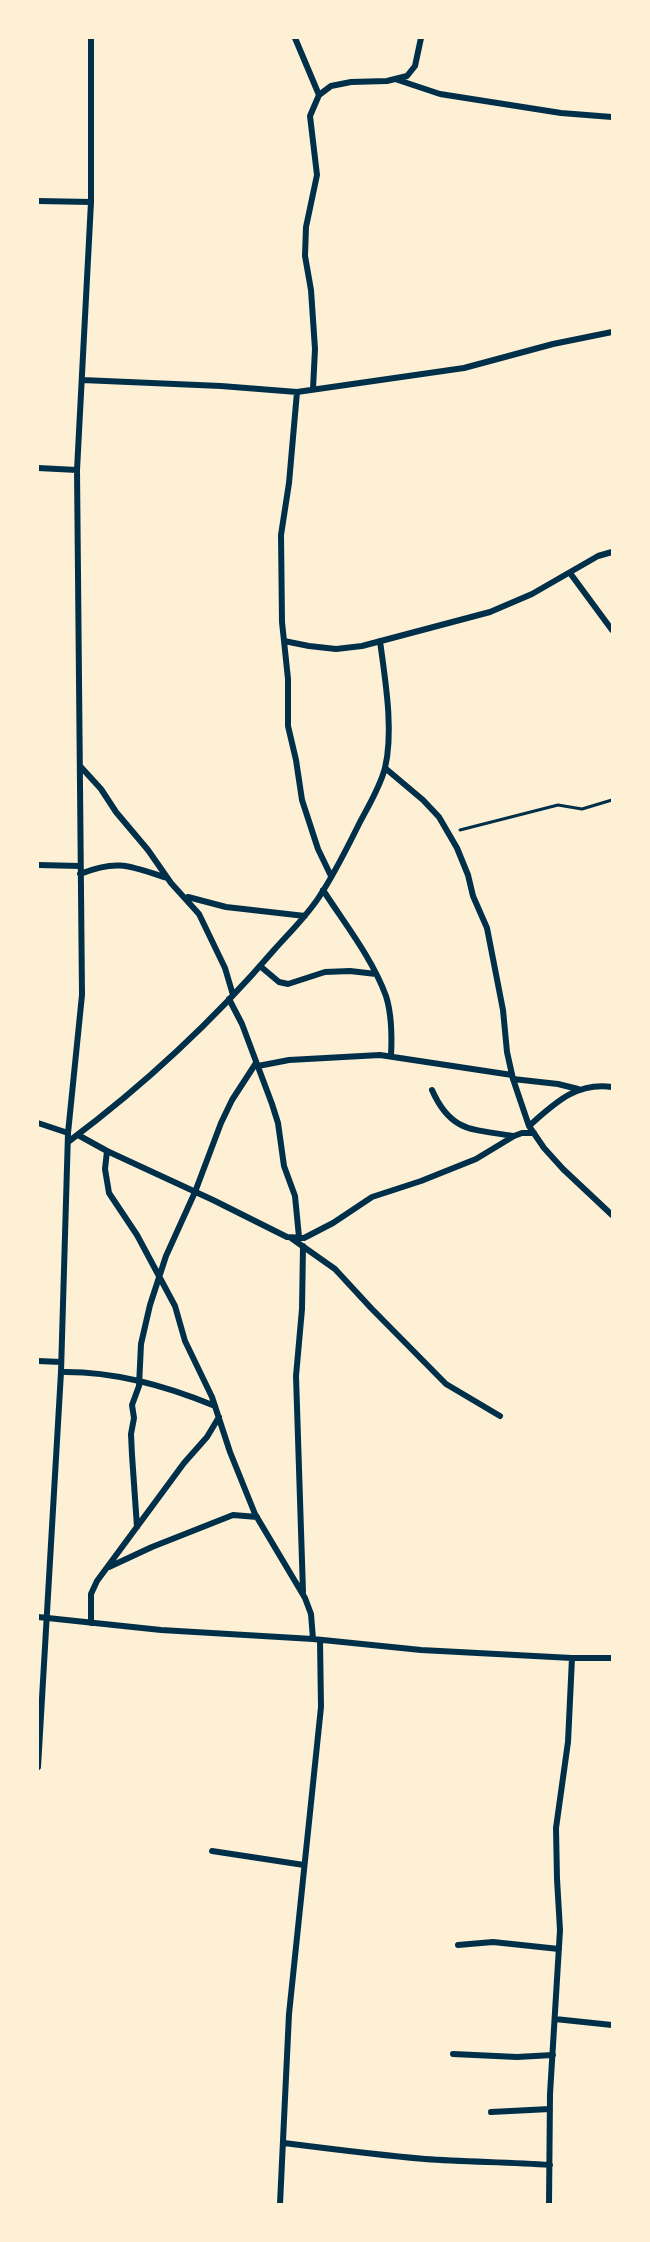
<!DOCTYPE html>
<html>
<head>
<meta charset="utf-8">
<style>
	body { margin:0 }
	#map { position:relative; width:650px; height:2242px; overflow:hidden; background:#fdf0d5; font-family:Ubuntu,sans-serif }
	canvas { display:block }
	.frame { position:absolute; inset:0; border:39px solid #fdf0d5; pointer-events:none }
</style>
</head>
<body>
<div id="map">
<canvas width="650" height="2242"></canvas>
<div class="frame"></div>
</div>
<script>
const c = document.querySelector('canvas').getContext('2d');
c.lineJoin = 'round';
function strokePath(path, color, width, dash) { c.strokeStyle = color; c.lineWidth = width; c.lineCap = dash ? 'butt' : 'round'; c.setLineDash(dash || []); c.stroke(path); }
strokePath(new Path2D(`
	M460,830L558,805L582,809L612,800`), '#003049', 3);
strokePath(new Path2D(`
	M295,38L319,95
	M395,79L440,94L561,113L612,117
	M38,201L91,202
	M82,380L221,386L297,392L464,368L553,344L612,332
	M313,389L315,349L311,290L305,256L306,227L317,175L310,116L319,95L331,86L351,82L387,81L407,76L415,66L421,38
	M297,392L289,483L281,535L282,622L288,679V726L296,760L302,800L318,849L331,876
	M38,468L77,470
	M570,573L612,630
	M284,641L309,646L336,649L362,646L490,612L532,594L598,556L612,552
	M80,766L101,789L116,812L148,850L171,883L199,914L225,968L233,995
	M385,768L423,800L439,817L457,848L468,875L473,896L487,928L503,1010L507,1052L513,1079L529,1126L544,1148L563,1169L612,1215
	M38,865L80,866
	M80,874C118,859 130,866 167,878
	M323,890C345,924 372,958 386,996C392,1015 392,1037 391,1056
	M188,897L226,907L305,916
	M260,966L279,982L288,984L325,972L350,971L376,974
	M229,999L242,1024L272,1104L278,1123L284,1166L295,1196L299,1237
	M258,1066L289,1060L380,1055L512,1075
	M513,1079L558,1084L578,1089
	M432,1090C451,1133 473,1129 513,1136
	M38,1123L68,1133
	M529,1126C555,1103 576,1082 612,1087
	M78,1135L107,1151L213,1200L287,1237L304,1238L333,1223L372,1197L421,1181L476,1159L514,1136L522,1133H534
	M68,1142C143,1086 213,1021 274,950C290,932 308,915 321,894C336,871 348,846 360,822C369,805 380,787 385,768C394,730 385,679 380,641
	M107,1151L105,1169L109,1193L137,1235L175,1306L185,1341L212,1397L230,1452L255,1514L305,1598L311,1614L313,1639
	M291,1238L335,1269L371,1308L446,1384L500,1416
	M303,1246L302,1309L296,1376L303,1592
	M38,1361L61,1362
	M61,1372C113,1371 167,1386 215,1406
	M137,1527L132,1455L131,1434L134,1418L132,1405L139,1386L141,1344L150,1305L166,1256L195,1192L221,1123L232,1100L256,1063
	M109,1567L152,1547L233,1515L257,1517
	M38,1617L161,1630L313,1639L421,1650L572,1658H612
	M91,1623V1594L97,1581L184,1463L207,1437L219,1417
	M38,1767L61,1372L68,1133L82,995L77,470L91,202V38
	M212,1851L304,1865
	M458,1945L493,1942L559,1949
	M555,2019L612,2025
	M453,2054L517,2057L553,2055
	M491,2112L550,2109
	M284,2143C331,2149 378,2155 425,2159C467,2162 508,2162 550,2165
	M280,2204L289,2014L321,1707L320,1640
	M549,2204L550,2094L560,1930L557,1879L556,1828L568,1742L572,1658`), '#003049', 6);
</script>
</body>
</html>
